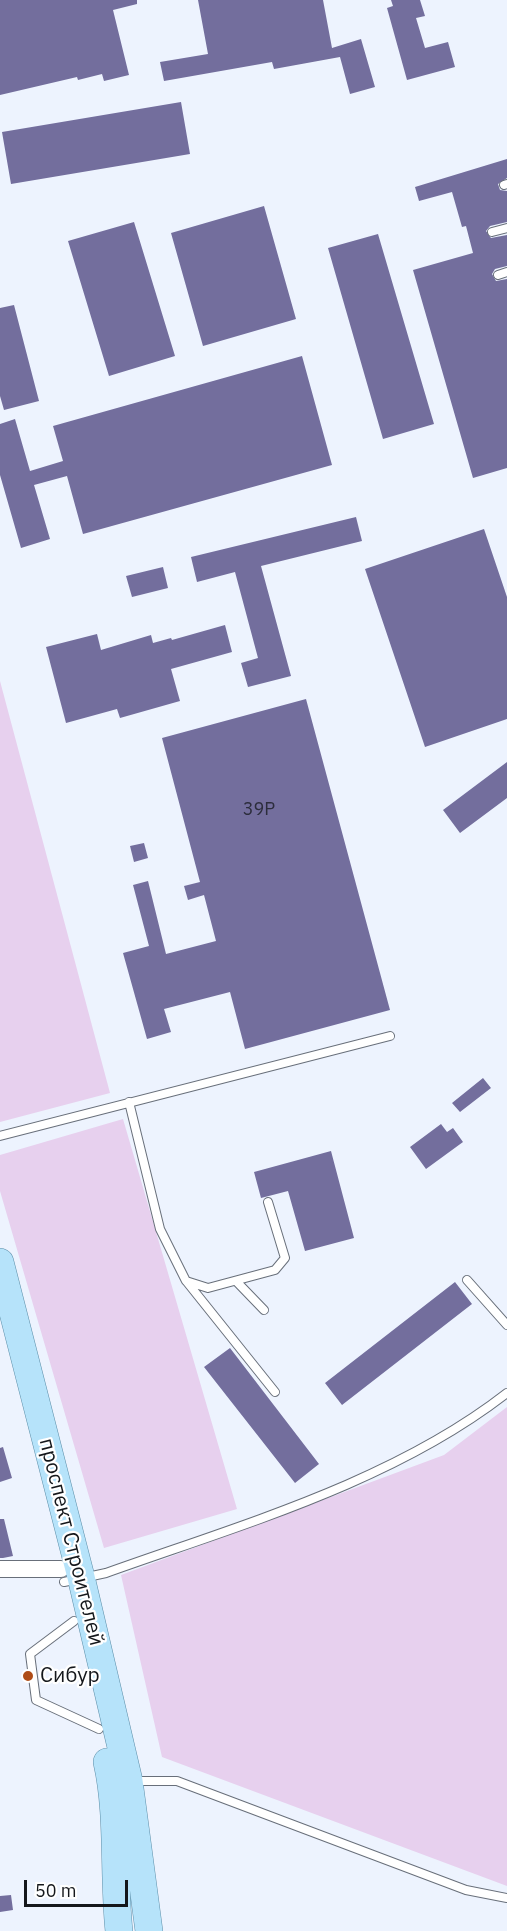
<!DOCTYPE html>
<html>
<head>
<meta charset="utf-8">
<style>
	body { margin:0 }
	#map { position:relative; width:507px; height:1931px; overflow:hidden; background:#edf3fe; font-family:"IBM Plex Sans",sans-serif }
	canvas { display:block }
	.scale { position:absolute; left:24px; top:1880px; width:104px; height:27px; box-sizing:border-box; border:3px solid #14171b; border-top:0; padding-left:8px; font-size:18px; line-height:21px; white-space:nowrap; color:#14171b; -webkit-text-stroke:4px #fff; paint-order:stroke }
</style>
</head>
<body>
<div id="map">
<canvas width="507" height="1931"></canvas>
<div class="scale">50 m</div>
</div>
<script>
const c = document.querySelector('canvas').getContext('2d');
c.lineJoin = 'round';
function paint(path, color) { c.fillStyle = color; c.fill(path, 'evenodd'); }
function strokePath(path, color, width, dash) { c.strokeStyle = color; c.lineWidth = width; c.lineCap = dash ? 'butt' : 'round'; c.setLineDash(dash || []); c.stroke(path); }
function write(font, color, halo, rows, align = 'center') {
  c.font = font + ' "IBM Plex Sans",sans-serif'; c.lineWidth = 4.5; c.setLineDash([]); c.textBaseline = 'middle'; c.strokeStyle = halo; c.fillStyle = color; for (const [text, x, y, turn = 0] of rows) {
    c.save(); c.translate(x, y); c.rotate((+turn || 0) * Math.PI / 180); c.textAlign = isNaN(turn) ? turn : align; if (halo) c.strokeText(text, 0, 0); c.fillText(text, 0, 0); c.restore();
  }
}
paint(new Path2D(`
	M0,681L110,1093L0,1122Z
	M123,1119L237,1509L104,1548L0,1191V1155Z
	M507,1407V1886L162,1757L121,1575L444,1455Z`), '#e7d0ee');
paint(new Path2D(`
	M0,0H137V4L113,10L129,75L104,81L102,74L78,80L77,77L0,95Z
	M198,0H323L332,48L361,39L375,87L350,94L340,57L274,69L272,62L164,81L160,62L208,54Z
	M391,0H420L425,16L416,18L425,48L448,42L455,67L407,80L387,8L393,6Z
	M181,102L190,154L11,184L2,132Z
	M507,159V178L498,184L500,190L507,191V222L490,226L486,231L491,238L507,235V266L495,269L492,274L496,281L507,279V468L473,478L413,270L473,253L466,226L462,227L452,192L419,201L415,187Z
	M264,206L296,319L203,346L171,233Z
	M134,222L175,356L109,376L68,241Z
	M378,234L434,424L383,439L328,248Z
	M14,305L39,401L4,410L0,396V308Z
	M302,356L332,465L83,534L67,476L34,485L50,539L21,548L0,475V424L15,419L30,471L63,461L53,426Z
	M356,517L362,541L261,566L291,676L248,687L241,663L258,658L235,572L197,582L191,557Z
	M484,529L507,597V719L425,747L365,569Z
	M163,567L168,588L132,597L126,576Z
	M225,625L232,652L171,669L180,701L120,718L117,709L66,723L46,647L97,634L101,650L151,635L153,643L171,638L172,640Z
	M306,699L390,1010L245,1049L230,992L164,1009L171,1032L147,1039L123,953L149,946L133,885L148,881L166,954L216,941L204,895L188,900L184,886L200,882L162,738Z
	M507,762V798L460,833L443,810Z
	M144,843L148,858L134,862L130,846Z
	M483,1078L491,1088L460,1112L452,1103Z
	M441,1124L447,1132L453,1128L463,1142L426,1169L410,1147Z
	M331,1151L354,1238L305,1251L288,1191L261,1198L254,1172Z
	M455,1282L472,1304L342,1405L325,1383Z
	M230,1348L319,1464L295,1483L204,1367Z
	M3,1447L12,1478L0,1482V1448Z
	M0,1519H4L13,1556L3,1558H0Z
	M11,1895L13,1910L0,1912V1896Z`), '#736e9d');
const lane = new Path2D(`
	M504,185L507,184
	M492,232L507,228
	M498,275L507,272
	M129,1102L160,1229L186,1281L208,1288L275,1270L285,1258L268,1202
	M0,1136L390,1036
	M467,1280L507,1325
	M236,1281L264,1310
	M187,1282L275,1392
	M64,1582L106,1573C240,1525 393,1482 507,1393
	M74,1621L30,1654L36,1700L99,1729
	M134,1781H177L466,1890L507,1898`);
const street = new Path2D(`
	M0,1569H61`);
const primary = new Path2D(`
	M0,1262L81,1577L129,1781L149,1931
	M107,1762C119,1814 113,1877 119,1931`);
strokePath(lane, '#686f7a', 10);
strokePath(street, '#686f7a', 18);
strokePath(primary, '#5d8fa9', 28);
strokePath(lane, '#fff', 8);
strokePath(street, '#fff', 16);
strokePath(primary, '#b6e3fa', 27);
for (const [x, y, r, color] of [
	[28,1676,6,"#af4c17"]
]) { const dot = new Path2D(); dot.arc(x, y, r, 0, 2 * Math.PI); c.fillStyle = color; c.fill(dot); strokePath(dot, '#fff', 2); }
write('18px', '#2c2d3c', null, [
	["39Р",259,810]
]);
write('21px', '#14171b', '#fff', [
	["проспект Строителей",71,1542,76]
]);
write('21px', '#14171b', '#fff', [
	["Сибур",40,1676]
], 'left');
</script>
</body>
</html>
